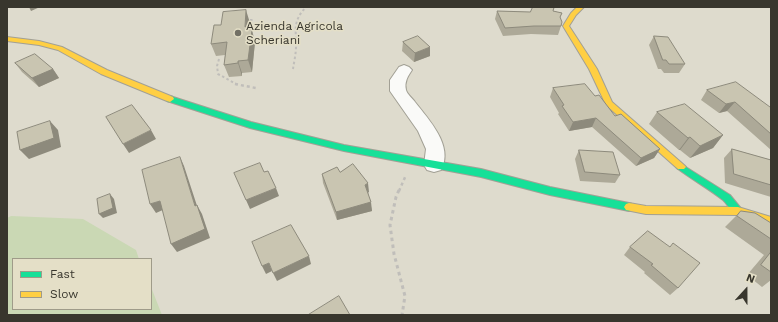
<!DOCTYPE html>
<html>
<head>
<meta charset="utf-8">
<style>
	body { margin:0 }
	#map { position:relative; width:778px; height:322px; overflow:hidden; background:#dedbcd; font-family:"Work Sans",sans-serif }
	canvas { display:block }
	.frame { position:absolute; inset:0; border:8px solid #38362d; pointer-events:none }
	.legend { position:absolute; left:12px; top:258px; width:140px; height:52px; box-sizing:border-box; background:#e4dfc7; border:1px solid #9f9b89; margin:0; padding:5px 7px; list-style:none; font-size:12px; color:#38362d }
	.legend li { display:flex; align-items:center; gap:8px; height:20px }
	.legend b { width:20px; border:1px solid #9f9b89 }
	.north { position:absolute; left:726px; top:270px; width:40px; height:40px; -webkit-text-stroke:3px #e4dfc7; paint-order:stroke; rotate:21deg; font-size:11px; font-weight:700; line-height:16px; text-align:center; color:#38362d }
	.north::after { content:''; display:block; margin:auto; width:14px; height:18px; background:#38362d; clip-path:polygon(50% 0,100% 100%,50% 72%,0 100%) }
</style>
</head>
<body>
<div id="map">
<canvas width="778" height="322"></canvas>
<div class="frame"></div>
<ul class="legend">
<li><b style="height:5px;background:#16e098"></b>Fast</li>
<li><b style="height:5px;background:#ffcf43"></b>Slow</li>
</ul>
<div class="north">N</div>
</div>
<script>
const c = document.querySelector('canvas').getContext('2d');
c.lineJoin = 'round';
function paint(path, color) { c.fillStyle = color; c.fill(path, 'evenodd'); }
function strokePath(path, color, width, dash) { c.strokeStyle = color; c.lineWidth = width; c.lineCap = dash ? 'butt' : 'round'; c.setLineDash(dash || []); c.stroke(path); }
function write(font, color, halo, rows, align = 'center') {
  c.font = font + ' "Work Sans",sans-serif'; c.lineWidth = 3; c.setLineDash([]); c.textBaseline = 'middle'; c.strokeStyle = halo; c.fillStyle = color; for (const [text, x, y, turn = 0] of rows) {
    c.save(); c.translate(x, y); c.rotate((+turn || 0) * Math.PI / 180); c.textAlign = isNaN(turn) ? turn : align; if (halo) c.strokeText(text, 0, 0); c.fillText(text, 0, 0); c.restore();
  }
}
paint(new Path2D(`
	M11,216L83,219L136,250L139,259H13V309H151V287L162,315H7V218Z`), '#cad8b4');
const street = new Path2D(`
	M404,65L409,67L412,70C408,76 404,82 406,90C407,94 413,99 415,102C429,120 454,146 441,170L434,172L427,170L424,165L426,149L418,131L390,91V80L399,67Z`);
const fast = new Path2D(`
	M170,96L251,122L344,145L481,169L550,187L629,203L632,204L634,207L632,210L629,211L550,195L481,177L344,151L250,128L167,101L166,99L167,97Z
	M681,164L730,195L743,211L742,214C732,217 729,205 723,200C709,189 693,180 678,169L676,167L678,165Z`);
const slow = new Path2D(`
	M577,7H584L576,15L569,26L597,69L612,102L684,165L686,167L684,169H678L606,105L589,69L563,26L571,13Z
	M7,37L39,41L62,47L107,70L173,97L174,99L170,102L167,101L101,74L58,50L39,45L7,41Z
	M629,203L646,206L738,207L771,217V225L738,215L646,214L626,210L624,207L626,204Z`);
strokePath(street, '#a2a095', 2);
strokePath(fast, '#a2a095', 2);
strokePath(slow, '#a2a095', 2);
strokePath(new Path2D(`
	M245,20H255
	M219,59L217,66L218,74L238,85
	M293,69C294,62 296,54 296,46C296,28 293,21 306,7`), '#c0beba', 2, [2.5, 2.5]);
strokePath(new Path2D(`
	M235,84L256,88
	M399,191L406,175`), '#c0beba', 2.5, [3, 3]);
strokePath(new Path2D(`
	M399,190L396,197L390,225L394,254L405,296L402,315`), '#c0beba', 3, [3.5, 3.5]);
paint(street, '#fafaf8');
paint(fast, '#16e098');
paint(slow, '#ffcf43');
paint(new Path2D(`
	M533,7H555L553,11L562,13L560,18L561,26L558,35L531,34L503,36L495,19L497,11L530,12Z
	M250,23L249,26L255,42L252,72L242,73V76L229,77L224,65L225,55L216,56L211,44Z
	M654,36L685,64L679,73H664L661,69H658L649,45Z
	M403,42L430,56L414,62L402,51Z
	M15,63L53,69L59,78L39,87L22,72Z
	M553,88L595,96L615,116L660,149L654,158L636,166L592,127L569,131L558,114L559,113L550,97Z
	M707,90L771,107V150L727,111L719,113L701,100Z
	M657,112L723,135L713,148L690,158L680,150H679L649,124Z
	M732,149L771,160V197L725,183L724,158Z
	M579,150L620,175L615,183L580,181L575,159Z
	M340,172L369,192H368L372,211L337,220L323,183L322,174Z
	M741,211L771,223V280L762,287L747,275L764,255L725,227Z
	M648,231L678,288L670,295L644,273L645,272L624,255L630,247Z`), '#ada998');
paint(new Path2D(`
	M29,7H40L31,11Z
	M246,10L250,23L249,39L245,27Z
	M251,26L255,42L252,72L248,60Z
	M430,47V56L414,62L415,53Z
	M238,61L242,73V76L238,63Z
	M53,69L59,78L39,87L32,78Z
	M735,102L727,111L719,113L726,104Z
	M596,118L592,127L569,131L573,122Z
	M50,121L58,130L61,147L29,159L20,150Z
	M151,130L156,139L129,153L123,144Z
	M723,135L713,148L690,158L700,146Z
	M690,137L680,150H679L688,138Z
	M660,149L654,158L636,166L641,158Z
	M180,157L184,166L200,215L195,206Z
	M368,183L369,192L366,194L365,185Z
	M276,188L279,196L250,209L246,200Z
	M110,194L114,199L117,213L103,218L99,214Z
	M160,201L165,209L156,213L150,204Z
	M371,202L372,211L337,220L336,212Z
	M197,205L202,214L210,238L177,252L171,244Z
	M309,256L311,264L277,281L273,273Z
	M269,263L272,271L266,274L262,266Z`), '#8d8a7c');
const building = new Path2D(`
	M533,7H554L553,11L562,13L560,17L562,22L561,26H534L505,28L497,11L530,12Z
	M246,10L245,27L251,26L252,30L248,60L238,61V63L224,65L227,42L211,44L214,25H221L223,12Z
	M418,36L430,47L415,53L403,42Z
	M654,36L668,37L685,64H669L666,60H663Z
	M35,54L53,69L32,78L15,63Z
	M736,82L770,107H771V134L735,102L726,104L707,90Z
	M585,84L595,96L599,95L615,116L621,114L660,149L641,158L596,118L573,122L562,106L564,105L553,88Z
	M685,104L723,135L700,146L690,137L688,138L657,112Z
	M132,105L151,130L123,144L106,117Z
	M50,121L54,138L20,150L17,132Z
	M732,149L771,160V185L734,174Z
	M579,150L613,152L620,175L585,172Z
	M180,157L195,206L197,205L205,229L171,244L160,201L150,204L142,170Z
	M260,163L264,172L268,171L276,188L246,200L234,173Z
	M353,164L368,183L365,185L371,202L336,212L322,174L337,167L340,172Z
	M110,194L113,208L99,214L97,199Z
	M741,211L755,213L771,223V239L737,216Z
	M291,225L309,256L273,273L269,263L262,266L252,242Z
	M648,231L670,247L673,243L700,263L678,288L651,265L653,264L630,247Z
	M771,252V272L761,265Z
	M339,296L350,315H308Z`);
paint(building, '#c9c5b1');
strokePath(building, '#8d8a7c', 1);
for (const [x, y, r, color] of [
	[238,33,4,"#727065"]
]) { const dot = new Path2D(); dot.arc(x, y, r, 0, 2 * Math.PI); c.fillStyle = color; c.fill(dot); strokePath(dot, '#e4dfc7', 1.5); }
write('12px', '#38362d', '#e4dfc7', [
	["Azienda Agricola",246,26],
	["Scheriani",246,40]
], 'left');
</script>
</body>
</html>
